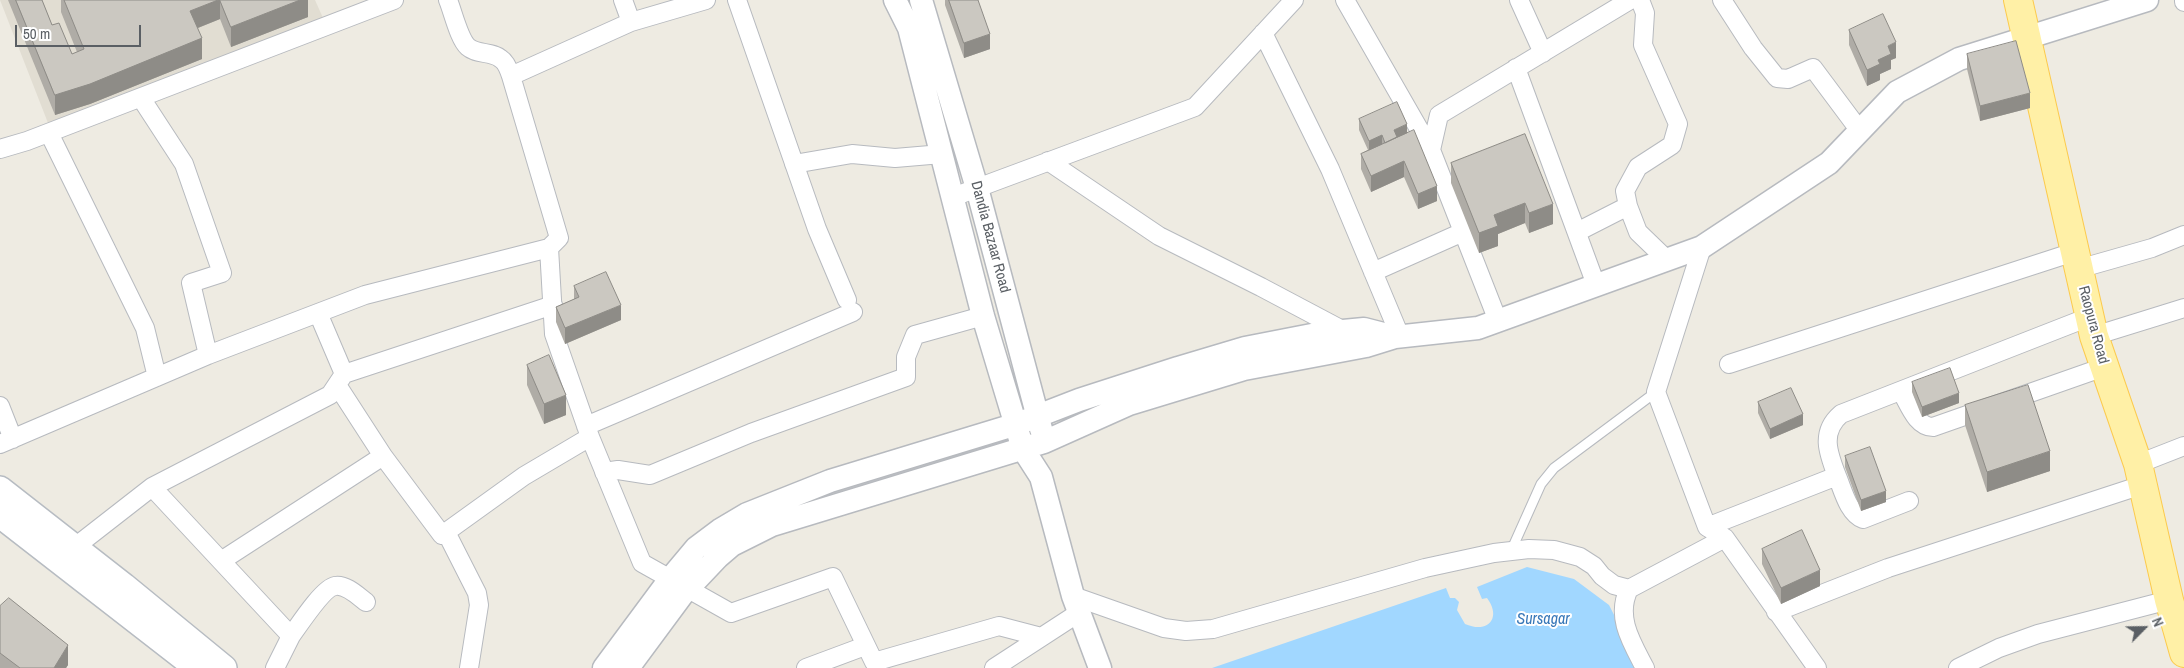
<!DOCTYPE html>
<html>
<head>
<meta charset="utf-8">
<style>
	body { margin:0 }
	#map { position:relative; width:2184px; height:668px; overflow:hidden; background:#eeebe2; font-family:"Archivo Narrow",sans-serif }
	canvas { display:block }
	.north { position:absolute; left:2119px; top:603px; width:50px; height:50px; -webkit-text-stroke:4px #fff; paint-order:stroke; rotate:67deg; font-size:14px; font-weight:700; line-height:20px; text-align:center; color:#5a5f64 }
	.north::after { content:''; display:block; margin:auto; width:18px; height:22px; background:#5a5f64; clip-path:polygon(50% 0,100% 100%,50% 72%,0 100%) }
	.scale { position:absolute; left:15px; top:25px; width:126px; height:22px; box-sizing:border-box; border:2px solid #5a5f64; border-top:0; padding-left:6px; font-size:15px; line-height:18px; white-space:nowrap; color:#5a5f64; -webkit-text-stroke:4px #fff; paint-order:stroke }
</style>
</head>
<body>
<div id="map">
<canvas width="2184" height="668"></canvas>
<div class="north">N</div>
<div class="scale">50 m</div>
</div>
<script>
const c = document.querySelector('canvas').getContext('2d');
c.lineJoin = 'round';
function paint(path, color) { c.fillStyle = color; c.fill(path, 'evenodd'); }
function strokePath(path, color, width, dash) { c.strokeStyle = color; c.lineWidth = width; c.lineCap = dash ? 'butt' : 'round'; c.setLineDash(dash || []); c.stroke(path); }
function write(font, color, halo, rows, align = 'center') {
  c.font = font + ' "Archivo Narrow",sans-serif'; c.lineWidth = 4; c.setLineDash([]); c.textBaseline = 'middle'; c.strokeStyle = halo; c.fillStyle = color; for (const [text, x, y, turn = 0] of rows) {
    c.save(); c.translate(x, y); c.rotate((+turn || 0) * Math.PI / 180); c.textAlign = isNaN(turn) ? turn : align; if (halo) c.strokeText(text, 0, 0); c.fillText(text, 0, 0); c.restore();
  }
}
paint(new Path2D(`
	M0,0H315L323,18L48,123Z`), '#e1ddd2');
paint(new Path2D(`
	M1527,567L1574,579L1609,605L1641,668H1212L1446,588L1450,598H1455L1459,602L1457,610L1465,624C1488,634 1502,618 1487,598L1482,599L1477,587Z`), '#a1d7ff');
const service = new Path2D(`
	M1511,551L1541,484L1554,468L1656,392`);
const minor = new Path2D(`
	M448,0C453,12 459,39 468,47C477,55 492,51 501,59C506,62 509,70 511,76L631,22
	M623,0L631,22L706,0
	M737,0L817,229L847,300
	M1345,0L1431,150
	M1519,0L1543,53
	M1640,0L1645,13L1643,45L1678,124L1672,145L1638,167L1625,191L1628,206L1638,232L1667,260
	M1722,0L1753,48L1777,78L1788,79L1813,68L1860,131
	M2184,0V2
	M1263,33L1330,169L1400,336
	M1516,68L1596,285
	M141,98L184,164L222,273L191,283L208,355
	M49,133L145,328L157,377
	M0,149L27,141L394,0
	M1048,161L1159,236L1261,287L1346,332
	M794,164L852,154L895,158L942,154
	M953,197L1195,107L1294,0
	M1577,232L1628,206
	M1702,247L1656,392L1707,527L1725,538L1817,668
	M549,248L554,334L590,437L642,563L731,613L833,577L874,662L999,626L1041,637
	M2078,269L2152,248L2184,235
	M1373,272L1463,232
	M318,313L344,374
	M1498,321L1431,150L1439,115L1630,0
	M2094,336L2184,308
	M1729,364L2074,252
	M1901,391C1909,404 1916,427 1933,427L2104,367
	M0,406L13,439
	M586,426L853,312
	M0,444L208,355L365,295L549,248L559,238L511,76
	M383,456L442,535L524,476L590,437
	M2138,464L2184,446
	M604,472L618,470L650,475L751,433L906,377V357L915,335L983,316
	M1837,476C1843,490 1848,513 1863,519L1909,501
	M1707,527L1837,476C1828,453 1820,432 1841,414L2089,317
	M446,532L477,593L479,605L469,668
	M67,556L75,547L152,487
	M221,561L383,456L337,385
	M1629,589C1615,617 1632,643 1645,668
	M1073,596L1164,628L1186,631L1213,629L1425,568L1494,553L1529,549L1554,550L1580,557L1594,566L1602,576L1614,585L1629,589L1725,538
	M1776,612L1888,568L2142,485
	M291,636C299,625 323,588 335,586C346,584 358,596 366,602
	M275,668L291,636L152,487L330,395L344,374L553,305
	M806,668L865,646
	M994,668L1080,612
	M1958,668L1999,648L2038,634L2169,600`);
const tertiary = new Path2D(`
	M895,0L909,28L983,316L1023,449L1041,477L1073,596L1100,668
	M921,0L977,188L1041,429
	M604,668L670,579L696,548L720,530L747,514L830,481L1017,424L1079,400L1178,368L1245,348L1322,333L1364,329L1395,337
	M628,668L682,595L718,557L732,545L772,525L1044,442L1129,404L1244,369L1366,346L1395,337L1478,328L1702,247L1829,163L1897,92L1959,59L2147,0`);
const secondary = new Path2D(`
	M0,489L124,586L224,668
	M0,515L197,668`);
const primary = new Path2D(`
	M2018,0L2094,336L2138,464L2169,600L2184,653`);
strokePath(service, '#b7babf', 11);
strokePath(minor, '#b7babf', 20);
strokePath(tertiary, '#b7babf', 25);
strokePath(secondary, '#b7bcc2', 28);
strokePath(primary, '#fcca4d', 30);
strokePath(service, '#fff', 9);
strokePath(minor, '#fff', 18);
strokePath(tertiary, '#fff', 22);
strokePath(secondary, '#fff', 25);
strokePath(primary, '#fff0a6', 28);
paint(new Path2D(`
	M8,0H42L52,25L72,54L77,52L61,12V0H308V17L231,47L220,19L198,28L202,59L90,104L55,115Z
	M945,0H978L990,49L964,58L945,5Z
	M1849,30L1896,58L1891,60V69L1880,74V80L1867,86L1849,45Z
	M1967,54L2030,108L1980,121L1967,69Z
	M1359,119L1407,133L1437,201L1418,209L1404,177L1371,192L1361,169V154L1368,150L1359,130Z
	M1525,134L1553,224L1529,233L1525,223L1498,234V246L1479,253L1451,183V163Z
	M574,286L621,320L565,344L556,322V307L574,299Z
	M527,365L566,415L544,424L527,385Z
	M1912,382L1959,403L1922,417L1912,392Z
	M1758,402L1803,425L1770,439L1758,413Z
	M1965,405L2050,471L1987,492L1965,425Z
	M1845,456L1886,502L1861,511L1845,467Z
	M1762,549L1820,586L1781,604L1762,564Z
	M0,606L68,665L66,668H0Z`), '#afaca6');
paint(new Path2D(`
	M218,0H220V19L190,31V11Z
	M300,0H308V17L231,47V27Z
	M990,34V49L964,58V43Z
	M202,38V59L90,104L55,115V95Z
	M1896,42V58L1891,60V69L1880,74V80L1867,86V70L1878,60L1888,46Z
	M2030,93V108L1980,121V106Z
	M1407,124V134L1394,140V130Z
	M1382,135V146L1369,152V141Z
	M1404,161V177L1371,192V176Z
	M1437,186V201L1418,209V194Z
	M1525,203V223L1498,234V246L1479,253V233L1494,215Z
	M1553,204V224L1529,233V213Z
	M621,305V320L565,344V328Z
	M1959,393V403L1922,417V407Z
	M566,395V415L544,424V404Z
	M1803,414V425L1770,439V429Z
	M2050,451V471L1987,492V472Z
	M1886,491V502L1861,511V500Z
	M1820,570V586L1781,604V588Z
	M68,645V665L66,668H54Z`), '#8e8c87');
const building = new Path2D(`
	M16,0H42L52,25L59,23L72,54L84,49L64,0H218L190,11L202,38L90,84L55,95Z
	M220,0H300L231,27Z
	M949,0H978L990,34L964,43Z
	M1883,14L1896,42L1888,46L1891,54L1878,60L1880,64L1867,70L1849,30Z
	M2016,41L2030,93L1980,106L1967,54Z
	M1397,102L1407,124L1394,130L1397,137L1385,143L1382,135L1369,141L1359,119Z
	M1414,130L1437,186L1418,194L1404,161L1371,176L1361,154Z
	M1525,134L1553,204L1529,213L1525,203L1494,215L1498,226L1479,233L1451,163Z
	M606,272L621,305L565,328L556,307L579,297L574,286Z
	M549,355L566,395L544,404L527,365Z
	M1950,368L1959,393L1922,407L1912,382Z
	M2028,385L2050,451L1987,472L1965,405Z
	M1791,388L1803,414L1770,429L1758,402Z
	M1870,447L1886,491L1861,500L1845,456Z
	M1802,530L1820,570L1781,588L1762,549Z
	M9,598L68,645L54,668H20L0,653V606Z`);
paint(building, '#cbc8c1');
strokePath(building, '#8e8c87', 1);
write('15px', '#5a5f64', '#fff', [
	["Dandia Bazaar Road",990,237,75],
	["Raopura Road",2093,325,75]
]);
write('italic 16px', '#3777b8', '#fff', [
	["Sursagar",1543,620]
]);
</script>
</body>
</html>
